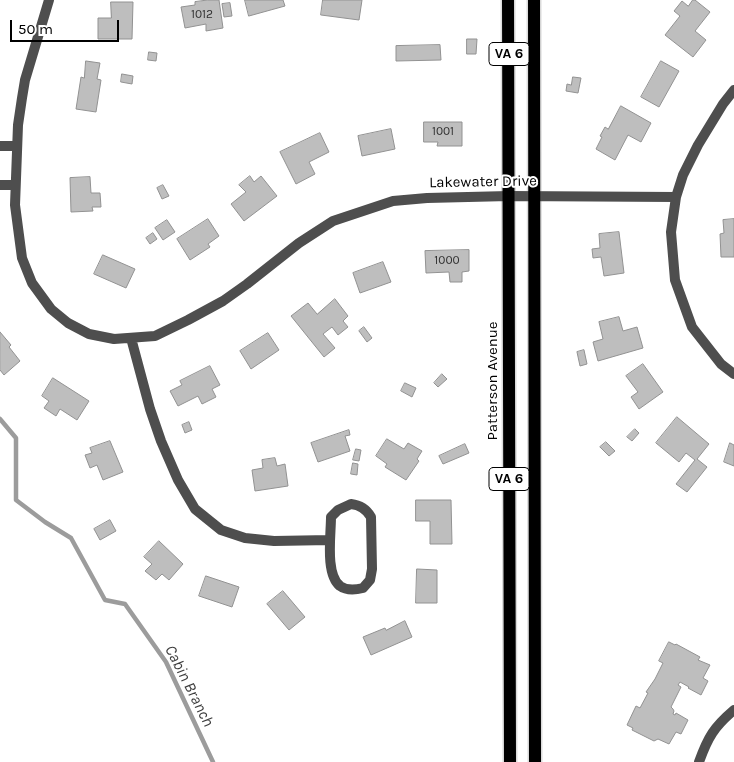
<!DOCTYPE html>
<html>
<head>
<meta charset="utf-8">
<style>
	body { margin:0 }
	#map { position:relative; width:734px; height:762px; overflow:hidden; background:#fff; font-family:Karla,sans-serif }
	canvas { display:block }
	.scale { position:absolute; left:10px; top:20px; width:109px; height:22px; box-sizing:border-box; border:2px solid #000; border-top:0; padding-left:6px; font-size:15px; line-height:18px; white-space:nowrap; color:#000; -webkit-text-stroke:4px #fff; paint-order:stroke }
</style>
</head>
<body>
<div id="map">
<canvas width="734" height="762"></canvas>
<div class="scale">50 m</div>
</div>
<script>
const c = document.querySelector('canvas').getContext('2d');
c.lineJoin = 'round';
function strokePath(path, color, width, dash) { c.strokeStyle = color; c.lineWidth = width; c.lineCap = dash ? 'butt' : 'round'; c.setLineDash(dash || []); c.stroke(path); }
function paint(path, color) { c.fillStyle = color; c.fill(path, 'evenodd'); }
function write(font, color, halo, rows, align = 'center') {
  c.font = font + ' Karla,sans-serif'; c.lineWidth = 4; c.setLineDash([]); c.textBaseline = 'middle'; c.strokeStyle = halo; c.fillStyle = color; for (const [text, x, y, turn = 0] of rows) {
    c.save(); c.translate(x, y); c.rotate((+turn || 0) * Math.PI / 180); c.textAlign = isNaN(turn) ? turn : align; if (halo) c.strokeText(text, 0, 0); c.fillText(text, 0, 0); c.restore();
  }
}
strokePath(new Path2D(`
	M0,419L16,438V500L45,522L71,538L105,600L125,604L166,662L213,762`), '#9c9c9c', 4.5);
const building = new Path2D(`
	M208,0H219L223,28L206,31V24L185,28L181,7L195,5V2Z
	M245,0H283L285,6L249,16Z
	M323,0H362L359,20L321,15Z
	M693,0H695L710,12L695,31L706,40L693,57L665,35L680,16L674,11L682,1L688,6Z
	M111,2H133L132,39H98V18H111Z
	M230,3L232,16L224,17L222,4Z
	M467,39H477L476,54H467Z
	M440,45L441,60L396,61V46Z
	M149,52L157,53L156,61L148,60Z
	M86,61L100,63L97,79L101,80L96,112L76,109L81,77L84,78Z
	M661,61L679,71L659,107L641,97Z
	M122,74L133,76L132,84L121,82Z
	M573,77L581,78L578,93L566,91L567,84L571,85Z
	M621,106L651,123L641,142L628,135L615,160L596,149L602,137L600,136L605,127L608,129Z
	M424,122H462V146H437L438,142H424Z
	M391,129L395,149L362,156L358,136Z
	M320,133L329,152L309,162L315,174L296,184L280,152Z
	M250,176L254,182L261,176L277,196L244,221L231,204L246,192L239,185Z
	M90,177L91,193H100L101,207H92L93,211L71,212L70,178Z
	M163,185L169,196L162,199L157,188Z
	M208,219L219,236L208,244L210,247L190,260L177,239Z
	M734,219V257H721L720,234L724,233L723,220Z
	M167,220L175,232L163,240L155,228Z
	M619,232L624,273L604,276L601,257L593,258L592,249L600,248L599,234Z
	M153,233L157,239L150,244L146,238Z
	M469,250V271L462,272V282H450L449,272L426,273L425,251Z
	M103,255L135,269L126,288L94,274Z
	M383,262L391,282L360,293L353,273Z
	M335,299L348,316L343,321L348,327L338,335L332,327L323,334L335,348L324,357L291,316L308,303L317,314Z
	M619,317L623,331L637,327L643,348L598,361L593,342L603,339L599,322Z
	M364,327L372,338L367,342L359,331Z
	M0,332L11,345L9,347L20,361L4,375L0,370Z
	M268,333L279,350L251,369L240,351Z
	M584,350L587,364L580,366L577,352Z
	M643,364L663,392L639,409L631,397L638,392L626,376Z
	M210,366L220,385L212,389L216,397L202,404L198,396L178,406L170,391L182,385L180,381Z
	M442,374L447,379L438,387L434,383Z
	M53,378L89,401L77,420L60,409L56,416L44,408L49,401L42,396Z
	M405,383L416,388L412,397L401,391Z
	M677,417L709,444L697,459L707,467L687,492L676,484L695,460L686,453L679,462L656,443Z
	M189,422L192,430L185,433L182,425Z
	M635,429L639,433L632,441L627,437Z
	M349,430L350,435L345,436L350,451L318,462L311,443Z
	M387,439L404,449L408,443L422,451L417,459L419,461L406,480L385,467L387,464L376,456Z
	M110,441L123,472L103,480L97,465L90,468L85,455L92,453L90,448Z
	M606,442L615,451L609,456L600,447Z
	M730,443L734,445V466L724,462Z
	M465,444L469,453L443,464L439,456Z
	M356,449L361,450L359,461L353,460Z
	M275,458L277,466L285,464L288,486L255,491L252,470L263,468L262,460Z
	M353,463L358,464L357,475L351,474Z
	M416,500H451L452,544H430V521H416Z
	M110,520L116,531L100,540L94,529Z
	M159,541L183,564L169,580L162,574L156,580L145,571L152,564L144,557Z
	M417,569L437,570V603H416Z
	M206,576L239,587L232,607L199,596Z
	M283,591L305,617L289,630L267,604Z
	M405,621L412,637L371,655L363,637L385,628L386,630Z
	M669,642L675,645L676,644L700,657L698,660L710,665L703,678L708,681L701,695L688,688L689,687L680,682L678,685L681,687L671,707L673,709L674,711L673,714L675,715L676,713L688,720L681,734L676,732L669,744L658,739L654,741L632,730L633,728L627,725L636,706L640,708L648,693L646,692L655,679L663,663L659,661Z`);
paint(building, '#bebebe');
strokePath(building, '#929292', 1);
const primary = new Path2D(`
	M508,0L510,762
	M534,0L535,762`);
strokePath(primary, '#dbdbdb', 15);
strokePath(new Path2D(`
	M49,0L25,80L22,98L18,125L15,205L22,258L32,283L51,309L68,323L89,334L114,339L155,336L188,320L223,301L247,284L299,243L333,221L393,201L427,198L509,196L676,197
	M734,90L723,104L698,145L683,175L676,197L671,232L675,280L692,327L721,364L734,374
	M0,146H17
	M0,185H15
	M131,338L150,409L161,441L178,480L195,509L221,530L245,538L274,541L330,540
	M351,504C360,505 367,510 371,517L372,569L370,580L363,588C355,590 347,591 340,586C325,574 331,535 331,517L338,510Z
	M699,762C708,737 714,727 734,710`), '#4e4e4e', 10);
strokePath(primary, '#000', 12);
write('12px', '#303030', null, [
	["1012",202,15],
	["1001",443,132],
	["1000",447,261]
]);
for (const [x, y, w] of [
	[509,54,40],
	[509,479,40]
]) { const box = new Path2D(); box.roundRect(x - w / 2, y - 11.5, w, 23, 4); c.fillStyle = '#fff'; c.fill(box); strokePath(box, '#000', 1); }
write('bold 14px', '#000', null, [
	["VA 6",509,54],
	["VA 6",509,479]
]);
write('15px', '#000', '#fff', [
	["Lakewater Drive",483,182,-1],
	["Patterson Avenue",493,381,-90]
]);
write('italic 16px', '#3d3d3d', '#fff', [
	["Cabin Branch",189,686,63]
]);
</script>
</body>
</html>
